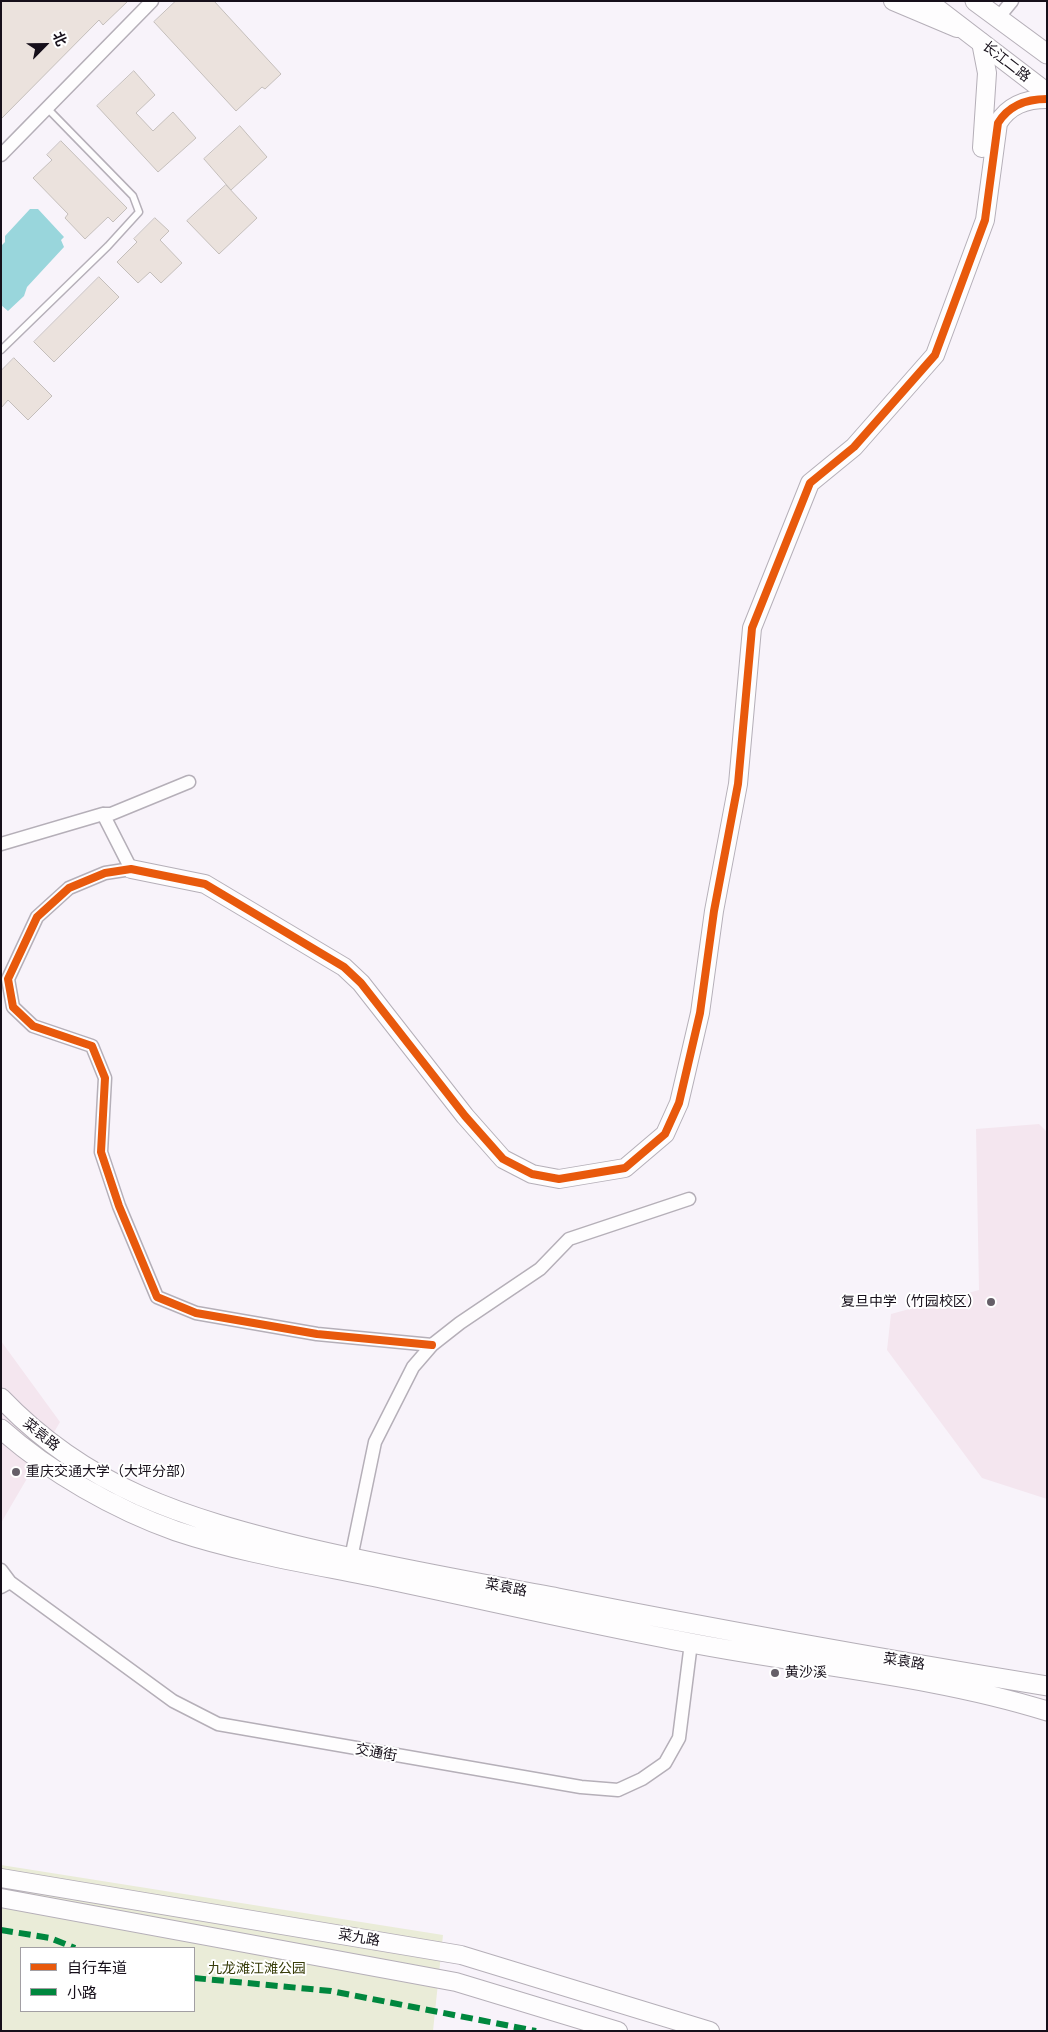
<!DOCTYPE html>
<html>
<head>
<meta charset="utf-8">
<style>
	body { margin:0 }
	#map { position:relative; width:1048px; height:2032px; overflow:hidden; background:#f8f3fa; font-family:"Fira Sans Condensed","Noto Sans SC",sans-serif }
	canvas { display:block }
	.frame { position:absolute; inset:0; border:2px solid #160f1a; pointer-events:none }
	.legend { position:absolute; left:20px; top:1947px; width:175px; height:65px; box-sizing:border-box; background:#fff; border:1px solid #a29fa3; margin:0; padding:6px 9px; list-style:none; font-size:15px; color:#160f1a }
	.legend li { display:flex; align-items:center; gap:10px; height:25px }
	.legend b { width:25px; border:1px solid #a29fa3 }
	.north { position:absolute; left:20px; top:20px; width:50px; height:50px; -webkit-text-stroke:4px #fff; paint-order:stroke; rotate:67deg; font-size:14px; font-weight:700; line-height:20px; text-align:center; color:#160f1a }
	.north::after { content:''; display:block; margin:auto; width:18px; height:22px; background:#160f1a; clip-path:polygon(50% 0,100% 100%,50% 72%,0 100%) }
</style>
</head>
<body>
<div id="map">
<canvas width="1048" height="2032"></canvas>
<div class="frame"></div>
<ul class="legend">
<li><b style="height:6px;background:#e8590c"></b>自行车道</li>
<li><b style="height:6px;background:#00873e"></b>小路</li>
</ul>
<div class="north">北</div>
</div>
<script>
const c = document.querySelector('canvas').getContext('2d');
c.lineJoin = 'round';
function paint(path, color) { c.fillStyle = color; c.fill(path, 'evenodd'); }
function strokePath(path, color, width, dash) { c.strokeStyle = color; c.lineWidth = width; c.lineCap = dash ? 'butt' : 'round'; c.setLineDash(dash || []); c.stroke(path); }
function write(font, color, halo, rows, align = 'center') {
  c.font = font + ' "Fira Sans Condensed","Noto Sans SC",sans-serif'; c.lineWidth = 4; c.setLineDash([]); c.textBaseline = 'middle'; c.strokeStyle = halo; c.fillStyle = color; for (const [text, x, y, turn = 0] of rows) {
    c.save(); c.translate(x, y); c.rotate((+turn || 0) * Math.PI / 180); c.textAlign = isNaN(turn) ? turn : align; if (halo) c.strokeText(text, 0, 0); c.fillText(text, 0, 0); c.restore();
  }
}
paint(new Path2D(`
	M1039,1124L1047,1132V1499L982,1478L887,1350L891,1314L979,1290L976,1129Z
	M1,1341L60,1422L1,1523Z`), '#f4e6ef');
paint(new Path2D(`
	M1,1865L443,1935L433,2031H1ZM21,1948H194V2011H21Z`), '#eaecd8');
paint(new Path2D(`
	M30,209H38L64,237L61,240L64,247L27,287L24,296L8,311L1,305V246L5,242V236Z`), '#99d6dc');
const building = new Path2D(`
	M1,1H128L103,25L99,20L1,119Z
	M176,1H214L281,74L265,89L262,87L236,111L154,22Z
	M134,71L155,95L136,113L153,131L173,112L196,138L158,172L97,106Z
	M240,126L267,157L231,190L204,159Z
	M61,141L127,208L113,222L108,217L85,239L65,218L68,214L33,178L52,160L47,155Z
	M226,185L257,218L219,254L187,221Z
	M155,218L169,231L160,240L182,263L161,283L150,272L138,283L117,262L137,242L134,239Z
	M99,277L119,297L54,362L34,342Z
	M14,358L52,396L28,420L8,400L1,408V371Z`);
paint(building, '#ebe2dd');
strokePath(building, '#c4bebb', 1);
const lane = new Path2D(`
	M1,350L108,246L139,212L133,196L47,108`);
const street = new Path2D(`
	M998,18L1012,1
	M1,155L152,1
	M103,814L131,869L105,873L69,888L37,917L8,979L13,1007L33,1026L92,1046L105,1078L101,1152L119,1206L157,1297L196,1313L317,1334L432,1345
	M1,844L103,814H111L189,782
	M351,1558L375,1442L413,1367L432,1345L460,1323L540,1269L569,1239L689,1199
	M1,1570L10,1582
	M1,1587L10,1582L173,1701L218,1724L581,1787L618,1790L642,1779L665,1763L679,1738L691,1643`);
const secondary = new Path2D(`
	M893,1L957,28
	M981,42L987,73L982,148
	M131,869L205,884L344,967L361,983L465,1116L503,1159L532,1174L559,1179L625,1168L665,1134L679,1103L700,1013L714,911L738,784L752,628L810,483L854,447L935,355L985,220L998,123C1009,105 1026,99 1047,99
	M1,1878L461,1955L710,2031
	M1,1898L456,1982L618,2031`);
const primary = new Path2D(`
	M927,1L1047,93
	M975,1L1047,54
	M1,1398C88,1489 185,1518 303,1547C387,1567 473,1582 558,1598C720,1630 883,1659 1047,1686
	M1,1429C49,1472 116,1510 176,1531C245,1554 319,1565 390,1580C490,1601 590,1624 691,1643C810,1666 931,1675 1047,1711`);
strokePath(lane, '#b5afb8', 9);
strokePath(street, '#b5afb8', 15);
strokePath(secondary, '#b5afb8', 20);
strokePath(primary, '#b5afb8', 21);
strokePath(lane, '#fefdfe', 6);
strokePath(street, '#fefdfe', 12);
strokePath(secondary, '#fefdfe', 18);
strokePath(primary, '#fefdfe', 19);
strokePath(new Path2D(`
	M1,1930L50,1938L75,1948
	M194,1978L331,1991L536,2031`), '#00873e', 6, [12, 6]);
strokePath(new Path2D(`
	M432,1345L317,1334L196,1313L157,1297L119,1206L101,1152L105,1078L92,1046L33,1026L13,1007L8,979L37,917L69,888L105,873L131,869L205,884L344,967L361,983L465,1116L503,1159L532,1174L559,1179L625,1168L665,1134L679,1103L700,1013L714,911L738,784L752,628L810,483L854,447L935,355L985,220L998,123C1009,105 1026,99 1047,99`), '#e8590c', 8);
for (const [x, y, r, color] of [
	[991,1302,5,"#655f68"],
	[16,1472,5,"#655f68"],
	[775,1673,5,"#655f68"]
]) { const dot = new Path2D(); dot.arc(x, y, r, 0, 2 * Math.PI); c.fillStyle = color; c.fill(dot); strokePath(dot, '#fff', 2); }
write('14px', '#160f1a', '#fff', [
	["长江二路",1006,62,38],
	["菜袁路",41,1435,39],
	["菜袁路",506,1588,11],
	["菜袁路",904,1662,9],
	["交通街",376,1753,10],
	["菜九路",359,1938,10]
]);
write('14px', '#160f1a', '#fff', [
	["复旦中学（竹园校区）",981,1302,"right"],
	["重庆交通大学（大坪分部）",26,1472],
	["黄沙溪",785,1673]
], 'left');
write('14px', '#383d0a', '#fff', [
	["九龙滩江滩公园",257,1969]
]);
</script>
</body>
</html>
